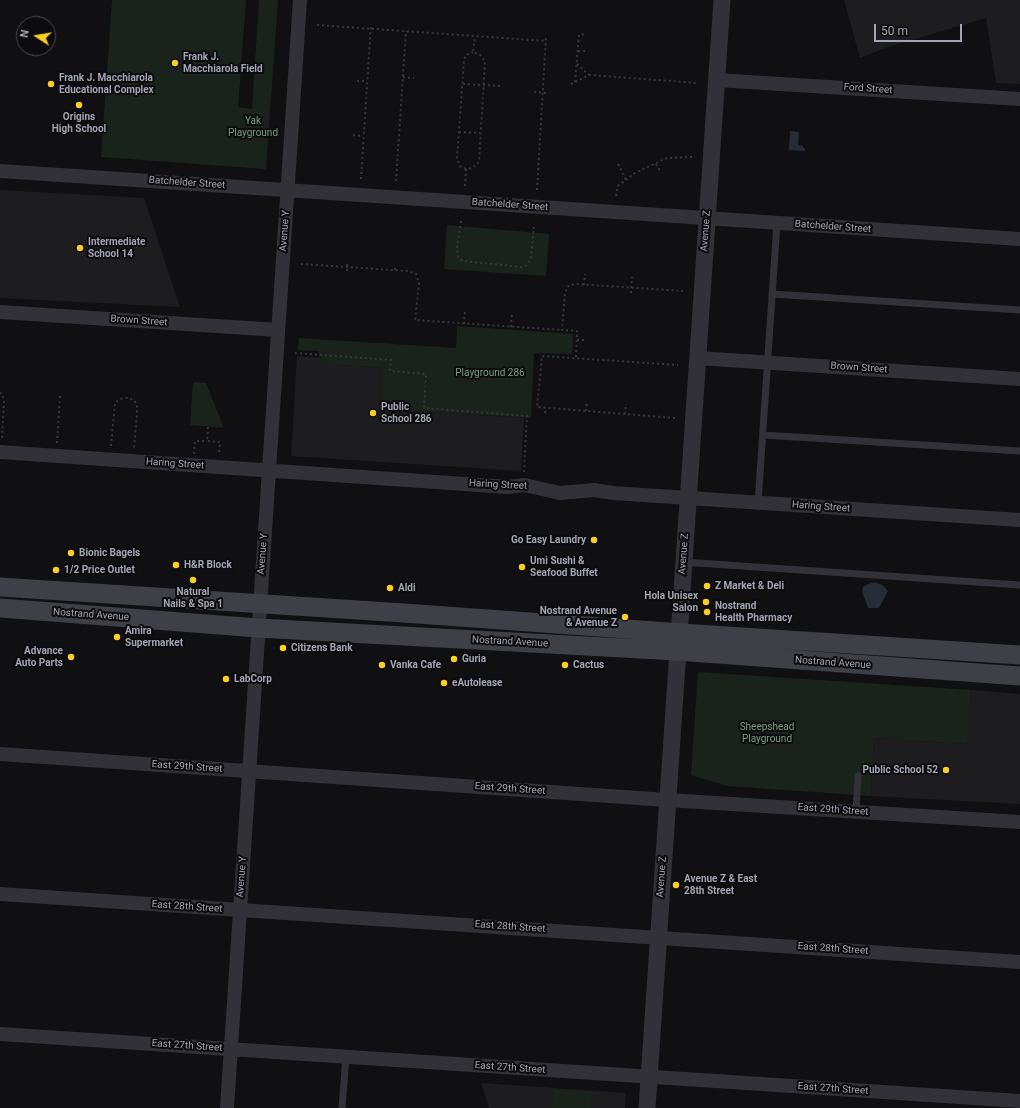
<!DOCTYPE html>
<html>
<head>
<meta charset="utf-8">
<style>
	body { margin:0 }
	#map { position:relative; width:1020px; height:1108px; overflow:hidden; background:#101012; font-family:Roboto,sans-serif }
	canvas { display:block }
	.north { position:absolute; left:16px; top:16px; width:40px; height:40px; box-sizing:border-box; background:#0c0b0d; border:1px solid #48484f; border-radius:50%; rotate:282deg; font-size:11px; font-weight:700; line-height:16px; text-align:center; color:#a1a4b3 }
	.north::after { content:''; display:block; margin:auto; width:14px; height:18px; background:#facf20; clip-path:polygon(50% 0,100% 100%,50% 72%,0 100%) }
	.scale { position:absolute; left:874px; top:24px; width:88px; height:18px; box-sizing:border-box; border:2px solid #a1a4b3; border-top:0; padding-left:5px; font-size:12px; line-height:14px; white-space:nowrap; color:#a1a4b3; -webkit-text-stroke:3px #0c0b0d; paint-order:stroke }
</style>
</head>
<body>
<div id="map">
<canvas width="1020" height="1108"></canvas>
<div class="north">N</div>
<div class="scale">50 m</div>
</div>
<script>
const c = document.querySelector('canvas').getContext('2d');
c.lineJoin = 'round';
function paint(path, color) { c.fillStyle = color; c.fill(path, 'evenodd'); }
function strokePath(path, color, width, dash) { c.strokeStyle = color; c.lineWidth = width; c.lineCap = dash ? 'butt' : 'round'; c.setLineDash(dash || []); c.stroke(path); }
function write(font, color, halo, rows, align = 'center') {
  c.font = font + ' Roboto,sans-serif'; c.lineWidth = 4; c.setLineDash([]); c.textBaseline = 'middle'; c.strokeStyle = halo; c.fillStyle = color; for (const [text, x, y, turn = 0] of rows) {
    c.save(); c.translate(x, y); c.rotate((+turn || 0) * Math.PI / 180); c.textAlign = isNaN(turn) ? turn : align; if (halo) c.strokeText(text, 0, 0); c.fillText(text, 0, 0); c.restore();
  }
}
paint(new Path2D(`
	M844,0H1020V84L996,83L986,18L888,47L860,58Z
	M0,190L144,198L180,307L0,298Z
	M297,356L319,358V363L383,368L380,409L524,418L521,471L291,456Z
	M971,690L1020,694V804L871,796L874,738L966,744Z
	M481,1083L626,1093L625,1108H489Z`), '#1d1c1f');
paint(new Path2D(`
	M112,0H246L238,107L252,109L259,0H278L266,169L101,157Z
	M447,225L549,234L546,276L444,269Z
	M457,326L573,334L572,354L534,353L531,418L380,409L382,368L319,363V351L298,350L299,338L456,348Z
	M193,382L206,383L224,428L190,425Z
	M698,672L971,690L967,744L874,738L871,796L727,786L691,775Z
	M554,1089L592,1092L590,1108H552Z`), '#1a221c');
paint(new Path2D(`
	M790,131L799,132L798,145L803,146V148H805V151L789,150Z
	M870,583C878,582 883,584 888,591L879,608H868L862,591L863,587Z`), '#262d36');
strokePath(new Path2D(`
	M317,25L546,41
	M578,51H585
	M577,64L589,75
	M403,77L414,78
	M357,81H367
	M575,82L579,35L586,34
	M463,84L501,86
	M571,84L589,75L698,83
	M534,92L546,93
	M459,132L480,133
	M353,135L363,136
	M618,164L626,180
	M656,164L660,171
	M466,169L460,166L457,158L464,60L466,55L473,52
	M361,179L371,24
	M396,181L406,31
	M465,186L466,169L472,168L479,162L485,61L480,55L473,52L475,36
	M537,190L546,36
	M616,196L618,186L635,173L667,158L692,157
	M461,221L457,247L458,257L463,261L521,267L527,265L531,257L534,227
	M301,264L408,271L416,274L419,283L415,320L562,330
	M395,270V265
	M347,271V262
	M584,285L585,274
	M631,293L632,277
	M464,324L465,311
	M511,327L512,314
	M577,340H587
	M295,353L391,360L390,371L426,374L424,408L527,416L524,472
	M576,357L577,331L562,330L565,292L569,285L577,284L683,291
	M0,392L4,399L2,439
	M586,411L587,401
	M545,413L546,408
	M625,414L626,404
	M675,418L537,407L542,356L678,365
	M208,427L207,441L220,442L219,455
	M57,443L60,396
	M111,446L115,403C122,396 131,396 137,404V414L134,448
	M194,454L195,441H207`), '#37383e', 2, [2, 3]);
strokePath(new Path2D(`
	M772,294L1020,310
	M763,435L1020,451
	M758,503L777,223
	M683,562L1020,585
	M856,811L858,776
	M342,1108L346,1057`), '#313137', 7);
strokePath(new Path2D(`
	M717,80L1020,99
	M0,171L1020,239
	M0,312L278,330
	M697,358L1020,379
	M0,452L508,487L524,485L560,493L594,490L613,493L1020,520
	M0,754L667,800L1020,822
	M0,894L1020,962
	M0,1034L1020,1101
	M227,1108L300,0`), '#313137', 14);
strokePath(new Path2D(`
	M647,1108L722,0`), '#313137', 17);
strokePath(new Path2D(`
	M0,587L404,613L696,634L1020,655
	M0,608L258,628L677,651L1020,676`), '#3f4047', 19);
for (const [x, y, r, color] of [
	[175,63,4,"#facf20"],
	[51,84,4,"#facf20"],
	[79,105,4,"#facf20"],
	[80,248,4,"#facf20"],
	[373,413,4,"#facf20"],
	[594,540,4,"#facf20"],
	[71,553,4,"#facf20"],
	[176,565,4,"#facf20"],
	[522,567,4,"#facf20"],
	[56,570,4,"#facf20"],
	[193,580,4,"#facf20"],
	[707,586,4,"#facf20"],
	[390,588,4,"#facf20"],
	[706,602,4,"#facf20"],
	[707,612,4,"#facf20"],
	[625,617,4,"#facf20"],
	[117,637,4,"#facf20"],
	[283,648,4,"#facf20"],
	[71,657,4,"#facf20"],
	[454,659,4,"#facf20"],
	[382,665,4,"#facf20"],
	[565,665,4,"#facf20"],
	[226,679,4,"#facf20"],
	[444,683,4,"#facf20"],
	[946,770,4,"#facf20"],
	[676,885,4,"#facf20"]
]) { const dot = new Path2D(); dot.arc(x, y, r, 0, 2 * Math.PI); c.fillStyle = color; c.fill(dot); strokePath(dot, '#0c0b0d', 1.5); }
write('bold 10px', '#a1a4b3', '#0c0b0d', [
	["Frank J.",183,57],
	["Macchiarola Field",183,69],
	["Frank J. Macchiarola",59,78],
	["Educational Complex",59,90],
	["Origins",79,117,"center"],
	["High School",79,129,"center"],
	["Intermediate",88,242],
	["School 14",88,254],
	["Public",381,407],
	["School 286",381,419],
	["Go Easy Laundry",586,540,"right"],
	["Bionic Bagels",79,553],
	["Umi Sushi &",530,561],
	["Seafood Buffet",530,573],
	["H&R Block",184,565],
	["1/2 Price Outlet",64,570],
	["Z Market & Deli",715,586],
	["Aldi",398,588],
	["Natural",193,592,"center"],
	["Nails & Spa 1",193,604,"center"],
	["Hola Unisex",698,596,"right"],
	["Salon",698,608,"right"],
	["Nostrand",715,606],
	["Health Pharmacy",715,618],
	["Nostrand Avenue",617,611,"right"],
	["& Avenue Z",617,623,"right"],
	["Amira",125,631],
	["Supermarket",125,643],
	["Citizens Bank",291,648],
	["Advance",63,651,"right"],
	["Auto Parts",63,663,"right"],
	["Guria",462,659],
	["Vanka Cafe",390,665],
	["Cactus",573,665],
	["LabCorp",234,679],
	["eAutolease",452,683],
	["Public School 52",938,770,"right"],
	["Avenue Z & East",684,879],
	["28th Street",684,891]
], 'left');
write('10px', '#a1a4b3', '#0c0b0d', [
	["Ford Street",868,89,4],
	["Batchelder Street",187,183,4],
	["Batchelder Street",510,205,4],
	["Batchelder Street",833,227,4],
	["Avenue Y",285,231,-86],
	["Avenue Z",706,231,-86],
	["Brown Street",139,321,4],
	["Brown Street",859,368,4],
	["Haring Street",175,464,4],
	["Haring Street",498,485,3],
	["Haring Street",821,507,4],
	["Avenue Y",263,554,-86],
	["Avenue Z",684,554,-86],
	["Nostrand Avenue",91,615,4],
	["Nostrand Avenue",510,642,3],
	["Nostrand Avenue",833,663,4],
	["East 29th Street",187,767,4],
	["East 29th Street",510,789,4],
	["East 29th Street",833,810,4],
	["Avenue Y",242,877,-86],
	["Avenue Z",662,877,-86],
	["East 28th Street",187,907,4],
	["East 28th Street",510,927,4],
	["East 28th Street",833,949,4],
	["East 27th Street",187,1046,4],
	["East 27th Street",510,1068,4],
	["East 27th Street",833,1089,4]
]);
write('10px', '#76a07f', '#0c0b0d', [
	["Yak",253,121],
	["Playground",253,133],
	["Playground 286",490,373],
	["Sheepshead",767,727],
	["Playground",767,739]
]);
</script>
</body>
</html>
